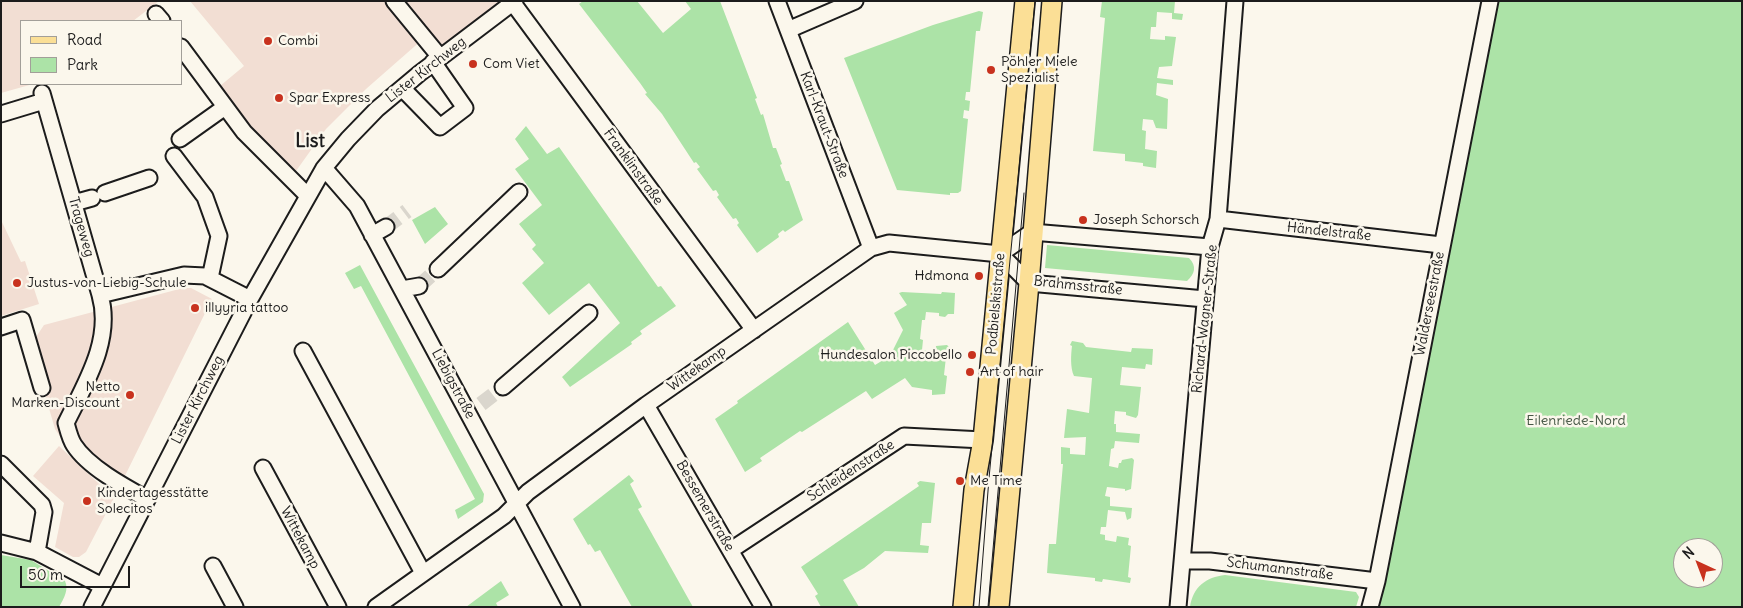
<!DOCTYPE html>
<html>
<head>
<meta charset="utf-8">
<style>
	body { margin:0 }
	#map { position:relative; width:1743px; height:608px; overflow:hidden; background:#fbf7ec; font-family:Delius,sans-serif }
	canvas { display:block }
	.frame { position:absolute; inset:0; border:2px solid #1c1c1c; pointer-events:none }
	.legend { position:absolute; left:20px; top:20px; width:162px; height:65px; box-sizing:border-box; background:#fbf7ec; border:1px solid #a29f99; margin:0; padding:6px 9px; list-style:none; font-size:15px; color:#1c1c1c }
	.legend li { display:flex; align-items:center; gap:10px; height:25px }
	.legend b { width:25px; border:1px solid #a29f99 }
	.north { position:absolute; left:1673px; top:538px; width:50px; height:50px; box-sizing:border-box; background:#fbf7ec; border:1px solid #a29f99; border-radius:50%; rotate:317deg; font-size:14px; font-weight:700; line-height:20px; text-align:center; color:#1c1c1c }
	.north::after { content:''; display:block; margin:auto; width:18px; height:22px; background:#c8321e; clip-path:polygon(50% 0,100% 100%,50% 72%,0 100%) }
	.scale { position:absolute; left:20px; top:566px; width:110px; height:22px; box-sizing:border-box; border:2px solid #1c1c1c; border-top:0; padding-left:6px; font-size:15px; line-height:18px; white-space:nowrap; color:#1c1c1c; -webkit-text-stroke:4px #fbf7ec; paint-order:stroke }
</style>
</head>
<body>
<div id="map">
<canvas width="1743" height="608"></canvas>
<div class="frame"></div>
<ul class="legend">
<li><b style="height:6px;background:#fbdf96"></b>Road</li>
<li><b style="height:14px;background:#ace3a7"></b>Park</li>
</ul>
<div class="north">N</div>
<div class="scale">50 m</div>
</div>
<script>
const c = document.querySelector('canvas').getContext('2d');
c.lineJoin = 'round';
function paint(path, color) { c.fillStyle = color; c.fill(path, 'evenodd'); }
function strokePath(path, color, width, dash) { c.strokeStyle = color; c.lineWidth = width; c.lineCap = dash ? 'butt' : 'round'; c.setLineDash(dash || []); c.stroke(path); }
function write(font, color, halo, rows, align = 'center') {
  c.font = font + ' Delius,sans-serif'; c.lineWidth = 5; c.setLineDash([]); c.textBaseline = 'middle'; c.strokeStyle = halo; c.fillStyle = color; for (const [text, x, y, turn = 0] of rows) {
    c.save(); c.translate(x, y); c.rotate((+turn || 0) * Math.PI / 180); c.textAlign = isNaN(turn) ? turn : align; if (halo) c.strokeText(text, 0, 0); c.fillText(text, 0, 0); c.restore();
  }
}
paint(new Path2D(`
	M1,1H159L133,21H21V84H33L1,93Z
	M190,1H515L440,57L423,39L366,89L326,129L291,178L214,91L244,66Z
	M1,220L21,262L25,261L39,304L1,316Z
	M183,288H191L212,299L117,492L89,470L69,450L55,429L46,398L34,340L44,325Z
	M59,446L114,498L86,552L79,557H73L55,547L64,503L33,476Z`), '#f2ded3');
paint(new Path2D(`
	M583,1H637L663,33L691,9L685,1H720L757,98L755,99L761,115L763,114L773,148H776L782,164L780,165L786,181H789L803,220L785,232L783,230L778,234L779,237L757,253L737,225L739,223L736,218L733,219L717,197L719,195L716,190L713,191L697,169L700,167L696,162L694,163L662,114L645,94L647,93L640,83L579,4Z
	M1102,1H1175L1174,13L1183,14L1182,20L1172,19V13L1157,12L1156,27H1151L1150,39L1165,40V36L1176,37L1172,66L1159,67L1157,78L1173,80V85L1157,83L1156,95L1168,99L1167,129L1156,128L1153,120L1143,119L1142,130L1146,131L1145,149L1157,151L1156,168L1143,166V163L1125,161V154L1093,151L1105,18L1100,17Z
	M1490,1H1742V607H1370ZM1683,548H1713V578H1683Z
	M979,11L983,12L980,31H976L970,92H966L965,100L970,101L969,111L964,110L963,118L968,119L961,191L958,193H950V195L897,190L844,58L933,25Z
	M526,126L547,154L559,147L658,287L661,286L676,306L640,331L642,334L631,342L632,344L570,387L562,377L620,323L589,283L549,315L522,283L544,263L532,249L536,245L519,224L542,205L515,169L529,159L515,139Z
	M435,207L448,224L425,244L412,220Z
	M1047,245L1189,258C1197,266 1195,274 1187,281L1045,268Z
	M360,265L484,494L483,502L458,519L455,510L475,499L361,286L354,289L345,273Z
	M902,292L941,294L942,292L955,293L954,314H948L945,317L939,316V313L926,312L925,320H922L920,339L923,340L922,350L935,351L936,346L947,345L950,348L946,357L944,375L947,376L945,394L932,395V390L912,387L905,378L872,399L866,391L802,432L800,431L760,458L762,461L745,472L715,419L738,403L737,401L848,322L875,365L890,356L903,330L894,313L907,305L899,293Z
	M1072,341L1083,343L1086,347L1131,352L1132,348L1153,349L1152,365L1146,364L1145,369L1122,367L1120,385L1141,387L1138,415L1136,418L1126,415V412L1115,411L1114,424H1116V432L1140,434L1139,443L1115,441L1114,448L1111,449L1109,466L1118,468L1119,463H1121L1122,460L1132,458L1134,460L1131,489L1125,491V489L1107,487L1105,496L1110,497V506L1132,508L1131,518L1127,520L1125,512L1108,510L1106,527H1101L1100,534L1105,535V540L1116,542L1117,536L1129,538L1128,545L1131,546L1128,577L1131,578L1130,583L1103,579L1102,582L1095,581V578L1047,573L1049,544H1056L1063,464H1061V447L1070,448V454L1085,455L1086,437L1064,438L1067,409L1089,413L1092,378L1074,376C1070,368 1071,354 1072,346L1070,345Z
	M629,475L634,481L630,484L642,507L638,509L693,607H632L600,550L595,552L590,544L588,545L573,519Z
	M920,481L935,483L931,523H922L920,545L929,546L928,553L885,551L864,568L843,580L859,607H821L815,596L818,594L801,567L919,486L917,483Z
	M1,555L31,560L65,581C69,590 64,598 59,607H1Z
	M1225,575L1356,592L1359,597L1356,607H1190C1193,587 1206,577 1225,575Z
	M501,581L509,595L496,603L498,607H466Z`), '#ace3a7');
strokePath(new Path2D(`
	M386,227L407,211
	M419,286L438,269
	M481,404L503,387`), '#dad6cd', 15, [15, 8]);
const minor = new Path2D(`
	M394,1L440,57
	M777,1L871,248
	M513,3L754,330
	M156,14L162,21
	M788,30L855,1
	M181,47L244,132L307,195
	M402,88L440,127L465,108L433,62
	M42,93L100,295L184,275L205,276L250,299
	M1,114L44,101
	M180,139L225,107
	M174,156L205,197L219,236L210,278
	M324,168L357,206L572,607
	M105,193L149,178
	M74,203L92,198
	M1218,219L1441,245
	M372,235L386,227
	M1000,254L1029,283L1205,299
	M1000,254L1032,232L1210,247
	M438,269L519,192
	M402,289L419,286
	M100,295C113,340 85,384 66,423C68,430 70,439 74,445C88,467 125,487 147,499
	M1,327L22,320L42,388
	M303,351L423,573
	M503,387L589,313
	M646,405L763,607
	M1,464L42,505L44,512L37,552
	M263,468L338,607
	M1,543L37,552L102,586
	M731,550L904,436L983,440
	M1183,561H1210L1377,581
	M213,566L235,607
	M92,607L250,299L324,168L348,139L377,109L420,73L515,1
	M376,607L504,516L528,492L646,405L871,248L889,243L1000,254
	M1178,607L1210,247L1218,219L1235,1
	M1370,607L1377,581L1490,1`);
const major = new Path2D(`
	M963,607L974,490L983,440L1025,1
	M999,607L1029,283L1052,1`);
strokePath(minor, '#1c1c1c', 19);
strokePath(major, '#1c1c1c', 22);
strokePath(minor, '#fbf7ec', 15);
strokePath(major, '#fbdf96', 19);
strokePath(new Path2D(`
	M979,607L989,478L1035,1
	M988,607L1024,193`), '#1c1c1c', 1);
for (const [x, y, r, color] of [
	[268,41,5,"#c8321e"],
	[473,64,5,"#c8321e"],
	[991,70,5,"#c8321e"],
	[279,98,5,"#c8321e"],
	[1083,220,5,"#c8321e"],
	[979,276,5,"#c8321e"],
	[17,283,5,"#c8321e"],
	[195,308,5,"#c8321e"],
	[972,355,5,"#c8321e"],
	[970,372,5,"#c8321e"],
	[130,395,5,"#c8321e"],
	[960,481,5,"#c8321e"],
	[87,501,5,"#c8321e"]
]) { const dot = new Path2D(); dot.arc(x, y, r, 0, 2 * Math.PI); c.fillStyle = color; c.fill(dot); strokePath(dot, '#fbf7ec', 2); }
write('14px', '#1c1c1c', '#fbf7ec', [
	["Combi",278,41],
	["Pöhler Miele",1001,62],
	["Spezialist",1001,78],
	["Com Viet",483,64],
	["Spar Express",289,98],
	["Joseph Schorsch",1093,220],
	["Hdmona",969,276,"right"],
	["Justus-von-Liebig-Schule",27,283],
	["illyyria tattoo",205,308],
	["Hundesalon Piccobello",962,355,"right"],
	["Art of hair",980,372],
	["Netto",120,387,"right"],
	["Marken-Discount",120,403,"right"],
	["Me Time",970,481],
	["Kindertagesstätte",97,493],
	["Solecitos",97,509]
], 'left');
write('14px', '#1c1c1c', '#fbf7ec', [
	["Lister Kirchweg",426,70,-38],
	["Karl-Kraut-Straße",824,125,69],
	["Franklinstraße",633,167,54],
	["Trageweg",81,227,74],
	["Händelstraße",1329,232,6],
	["Brahmsstraße",1078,286,6],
	["Podbielskistraße",996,304,-85],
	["Walderseestraße",1430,304,-79],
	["Richard-Wagner-Straße",1205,319,-84],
	["Wittekamp",697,369,-35],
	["Liebigstraße",453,384,62],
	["Lister Kirchweg",198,400,-63],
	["Schleidenstraße",851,471,-33],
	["Bessemerstraße",705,506,60],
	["Wittekamp",300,538,62],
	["Schumannstraße",1280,569,7]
]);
write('14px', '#475846', '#fbf7ec', [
	["Eilenriede-Nord",1576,421]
]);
write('bold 19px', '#1c1c1c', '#fbf7ec', [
	["List",310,142]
]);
</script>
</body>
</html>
